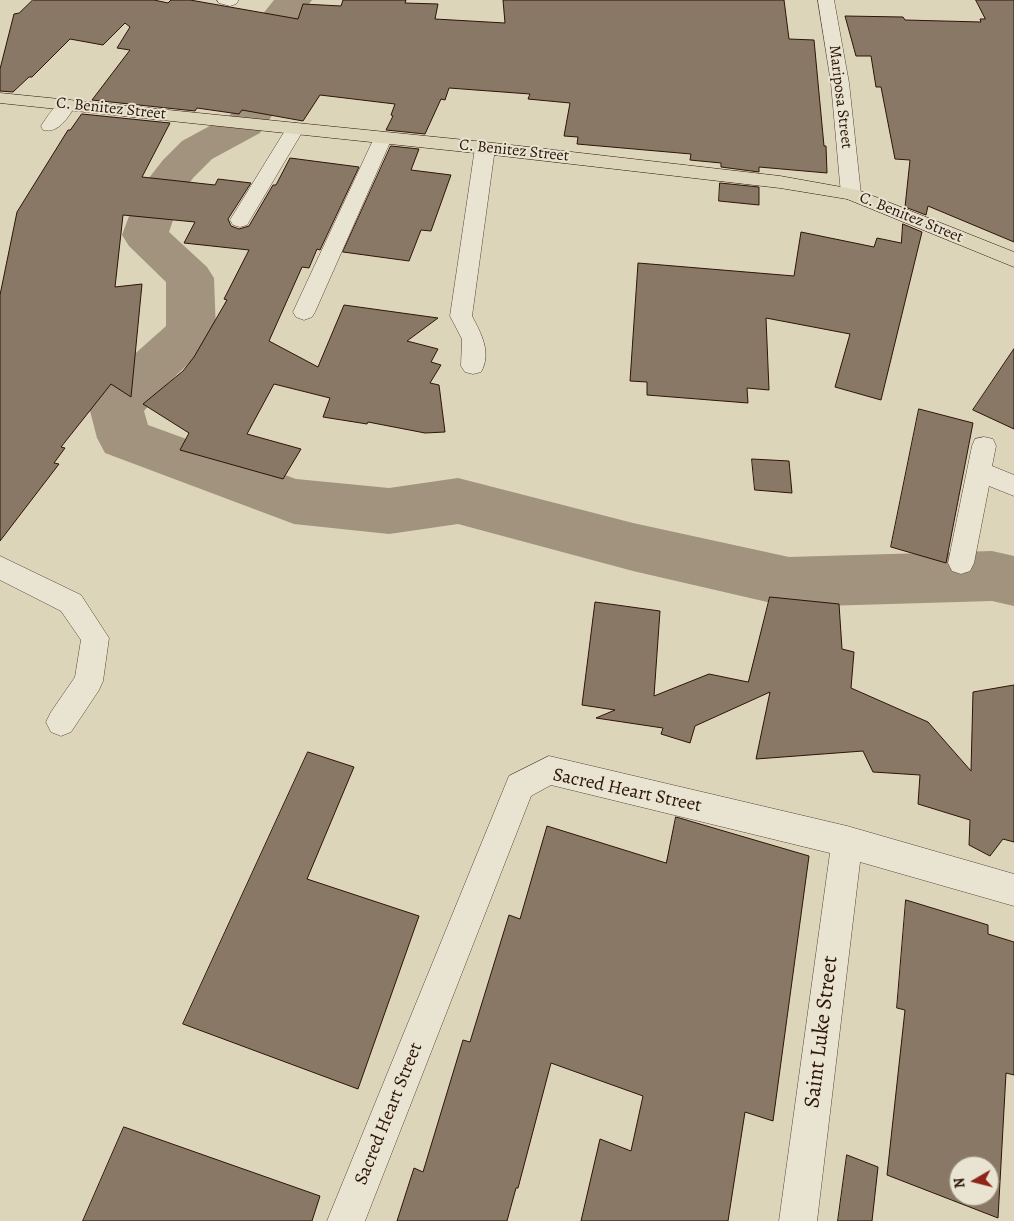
<!DOCTYPE html>
<html>
<head>
<meta charset="utf-8">
<style>
	body { margin:0 }
	#map { position:relative; width:1014px; height:1221px; overflow:hidden; background:#ddd5b9; font-family:Alegreya,serif }
	canvas { display:block }
	.north { position:absolute; left:949px; top:1156px; width:50px; height:50px; box-sizing:border-box; background:#e9e4d2; border:1px solid #9e9182; border-radius:50%; rotate:262deg; font-size:14px; font-weight:700; line-height:20px; text-align:center; color:#2d1409 }
	.north::after { content:''; display:block; margin:auto; width:18px; height:22px; background:#8f2418; clip-path:polygon(50% 0,100% 100%,50% 72%,0 100%) }
</style>
</head>
<body>
<div id="map">
<canvas width="1014" height="1221"></canvas>
<div class="north">N</div>
</div>
<script>
const c = document.querySelector('canvas').getContext('2d');
c.lineJoin = 'round';
function paint(path, color) { c.fillStyle = color; c.fill(path, 'evenodd'); }
function strokePath(path, color, width, dash) { c.strokeStyle = color; c.lineWidth = width; c.lineCap = dash ? 'butt' : 'round'; c.setLineDash(dash || []); c.stroke(path); }
function write(font, color, halo, rows, align = 'center') {
  c.font = font + ' Alegreya,serif'; c.lineWidth = 4; c.setLineDash([]); c.textBaseline = 'middle'; c.strokeStyle = halo; c.fillStyle = color; for (const [text, x, y, turn = 0] of rows) {
    c.save(); c.translate(x, y); c.rotate((+turn || 0) * Math.PI / 180); c.textAlign = isNaN(turn) ? turn : align; if (halo) c.strokeText(text, 0, 0); c.fillText(text, 0, 0); c.restore();
  }
}
paint(new Path2D(`
	M274,0H312L300,16L322,27L328,35L260,133L212,159L193,178L182,194L169,232L207,267L214,278L216,332L209,344L165,386L144,411L148,425L296,479L389,488L458,478L633,523L789,557L992,551L1014,556V606L992,601L789,607L633,571L458,524L389,534L294,524L105,453L97,438L89,407C107,375 139,351 166,326V282L129,246L122,235L138,192L163,160L182,141L230,115L287,39L264,28L258,20Z`), '#a1937d');
const building = new Path2D(`
	M33,0H154L168,3L171,0H190L298,19L303,4L341,6L343,0H406L405,3L438,4L435,19L505,23L503,0H784L789,39L814,40L824,146H826L827,173L759,167V172L721,167V163L690,160L691,154L577,144L578,137L564,136L570,103L528,99L530,94L449,88L445,100L441,99L425,134L386,130L393,116L391,115L395,104L320,95L303,121L242,110L239,114L197,108L195,111L92,100L130,50L117,48L130,27L125,23L103,45L70,39L32,77H29L13,92L0,91V69L14,14L19,13Z
	M976,0H1014V242L928,206L926,215L905,207L910,160L895,159L881,87H876L871,56H856L845,16L903,17L905,20L981,22L980,19H985Z
	M82,114L170,123L142,177L215,185L218,179L251,183L228,219L231,226L239,229L249,226L273,185H276L290,158L359,167L320,250L317,249L309,268L302,267L269,341L318,367L344,305L438,318L407,341L438,349L431,362L441,365L430,383L439,385L445,432L425,433L368,422L367,424L323,417L330,398L274,384L247,434L301,449L283,479L180,450L189,433L143,404L183,371L194,357L227,300L224,299L249,250L184,243L195,222L123,215L115,287L142,284L131,397L111,384L61,447L65,448L54,463L59,464L0,541V295L17,212L68,130H70Z
	M391,146L419,149L411,170L451,175L431,231L421,230L409,261L343,252Z
	M720,183L759,187V205L719,201Z
	M903,224L922,232L881,400L835,387L850,334L766,318L769,390L747,388L748,403L647,395V382L630,381L638,263L794,276L801,232L874,247L877,238L901,243Z
	M1014,349V429L973,410Z
	M919,409L973,423L946,563L891,547Z
	M752,459L789,461L792,493L755,490Z
	M770,597L839,604L842,649L854,652L851,688L928,722L971,771L973,692L1014,685V842L1003,839L990,856L969,845L970,820L918,804L920,775L873,772L863,751L756,759L770,692L695,726L690,743L661,734L663,728L596,718L615,710L582,705L595,602L660,611L654,696L709,674L748,682Z
	M308,752L354,767L307,879L419,916L358,1089L183,1024Z
	M676,817L809,856L773,1121L745,1112L728,1221H581L600,1139L631,1151L643,1096L551,1063L518,1188H516L507,1221H397L414,1168L423,1172L463,1040L470,1042L509,915L520,919L547,826L666,863Z
	M906,900L988,925V934L1014,942V1075L1006,1073L998,1218L887,1175L905,1010L897,1008ZM959,1166H989V1196H959Z
	M124,1127L320,1196L312,1221H83Z
	M847,1155L878,1167L872,1221H838Z`);
paint(building, '#897865');
strokePath(building, '#2d1409', 1);
const minor = new Path2D(`
	M217,0H238V1L236,4L230,6L219,3Z
	M818,0H834L849,83L861,194L858,198L851,200L844,198L841,194L831,83Z
	M67,99L73,101L76,105C68,117 59,134 43,130L41,126C47,117 56,102 67,99Z
	M295,123L302,125L304,129L250,220L247,225L240,227L233,225L230,220L286,129L288,125Z
	M383,132L390,134L392,138L315,312L312,317L304,320L296,317L293,312L374,138L376,134Z
	M485,142L492,144L495,148L472,316C481,333 492,353 481,372L473,374L465,372L461,366L462,339L450,316L475,148L478,144Z
	M984,437L993,439L996,446L992,466L1014,475V496L989,486L974,563L970,571L961,574L952,571L948,563L972,446L975,439Z
	M0,556L81,595L109,638L103,681L99,690L71,732L61,736L51,732L46,722L51,712L75,677L81,640L61,611L0,580Z
	M549,756L847,826L1014,874V906L860,862L817,1221H779L830,853L551,785L531,796L365,1221H327L509,776Z`);
const major = new Path2D(`
	M0,93L485,142L780,176L858,190L1014,252V267L847,199L780,188L485,154L0,103Z`);
strokePath(minor, '#594435', 1);
strokePath(major, '#2d1409', 1);
paint(minor, '#e9e4d2');
paint(major, '#ddd5b9');
write('16px', '#2d1409', '#e9e4d2', [
	["Mariposa Street",840,97,83],
	["C. Benitez Street",111,109,6],
	["C. Benitez Street",514,151,6],
	["C. Benitez Street",911,218,22]
]);
write('19px', '#2d1409', '#e9e4d2', [
	["Sacred Heart Street",627,791,12],
	["Sacred Heart Street",389,1114,-68]
]);
write('22px', '#2d1409', '#e9e4d2', [
	["Saint Luke Street",822,1032,-83]
]);
</script>
</body>
</html>
